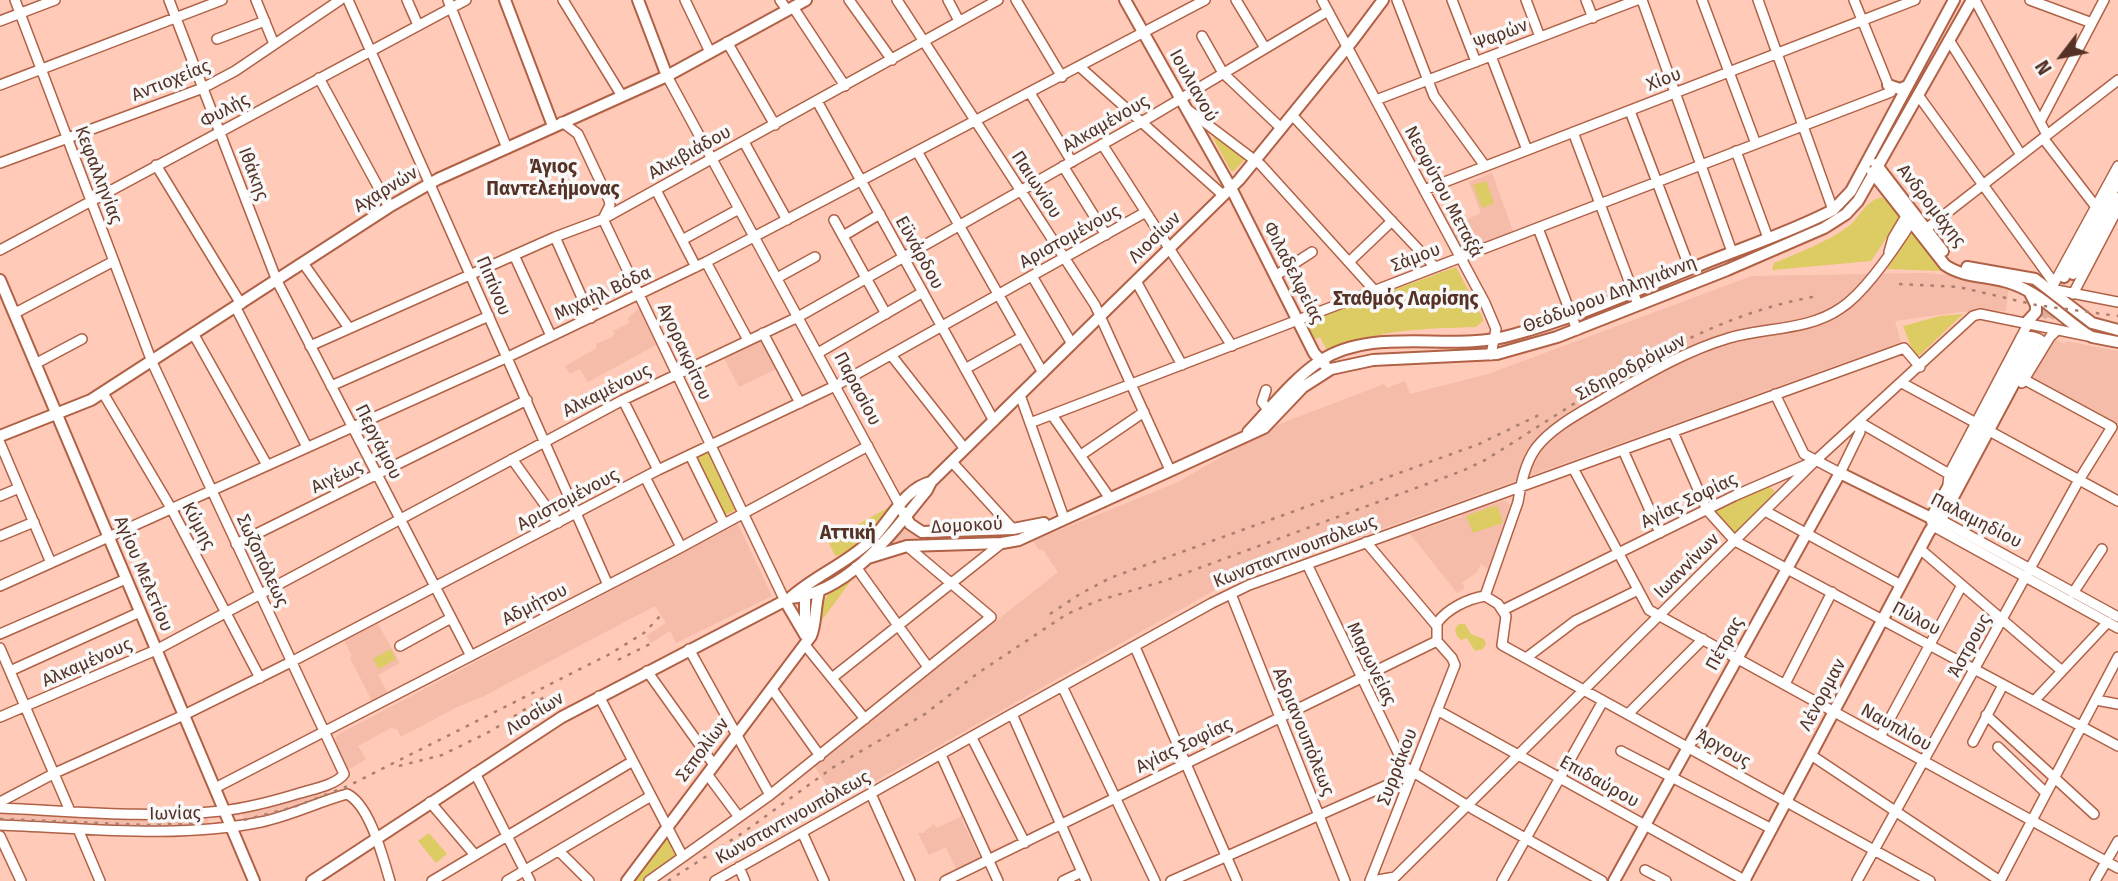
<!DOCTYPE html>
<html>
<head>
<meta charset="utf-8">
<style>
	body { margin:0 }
	#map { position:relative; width:2118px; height:881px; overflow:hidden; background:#ffcab8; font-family:"Fira Sans",sans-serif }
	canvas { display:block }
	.north { position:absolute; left:2027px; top:21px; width:70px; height:70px; -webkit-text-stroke:5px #f8f8f8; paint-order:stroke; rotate:238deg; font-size:19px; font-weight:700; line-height:28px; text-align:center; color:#553226 }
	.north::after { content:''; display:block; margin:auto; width:24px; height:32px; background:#553226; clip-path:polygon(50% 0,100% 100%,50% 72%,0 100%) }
</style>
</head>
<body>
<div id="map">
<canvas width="2118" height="881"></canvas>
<div class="north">N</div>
</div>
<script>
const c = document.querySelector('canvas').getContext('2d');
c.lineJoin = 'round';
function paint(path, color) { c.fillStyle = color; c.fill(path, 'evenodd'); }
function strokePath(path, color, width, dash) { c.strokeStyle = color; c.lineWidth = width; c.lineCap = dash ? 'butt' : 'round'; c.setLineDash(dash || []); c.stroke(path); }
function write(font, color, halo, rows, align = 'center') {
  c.font = font + ' "Fira Sans",sans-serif'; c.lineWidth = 7; c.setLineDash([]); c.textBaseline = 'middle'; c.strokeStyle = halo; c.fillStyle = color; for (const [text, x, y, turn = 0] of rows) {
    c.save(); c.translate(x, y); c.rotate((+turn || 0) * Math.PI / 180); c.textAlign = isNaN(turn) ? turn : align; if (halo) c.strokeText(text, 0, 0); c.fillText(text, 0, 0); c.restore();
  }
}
paint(new Path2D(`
	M1492,173L1513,231L1463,251L1451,227L1481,213L1469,182Z
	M1924,273L1950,275L2009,286L2006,311L1961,312L1895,321L1901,342L1354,539L1231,581L837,803L814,765L1058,572L1043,550H1039L1033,541L1178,482L1277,425L1384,384L1387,388L1405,381L1410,394L1488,374L1752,276Z
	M639,308L656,345L588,382L580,369L570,374L565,366L597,348L596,344L612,337L615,333L613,331L629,323L628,318Z
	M2053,338L2064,344L2066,341L2118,351V425L2032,378Z
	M762,339L776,369L739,387L724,358Z
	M1505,500L1510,505L1488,569L1481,564L1477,572L1462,583L1465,588L1457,593L1410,534L1456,518H1461L1463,514Z
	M738,524L772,596L676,643L670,631L651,643L646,636L666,623L655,606L482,697L457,707L401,737L397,729L391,728L358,746L366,759L348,770L334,742L337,735Z
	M904,528L920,538L921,544L889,547Z
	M378,624L400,663L378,675L388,693L372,701L350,658L352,656L344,640Z
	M320,790L323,799L302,808L245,822L241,812L272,806Z
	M0,812L156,820L207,817L210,826L175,829L0,822Z
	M962,816V821L980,857L956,869L946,847L929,855L918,833H923L934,824L937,828Z`), '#f4bca9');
paint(new Path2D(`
	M1215,136L1245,159L1234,171H1231L1213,138Z
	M1486,181L1494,203L1482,208L1473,185Z
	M1881,197L1892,205L1900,218L1871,261L1772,270L1774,263C1799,253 1827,242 1849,226C1862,215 1863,203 1881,197Z
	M1911,233L1916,234L1942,271L1887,269Z
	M1456,267L1483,318V321L1476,327C1425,329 1379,328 1332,351L1327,350L1320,337L1315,339L1307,326L1322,316Z
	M1963,314L1920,355L1917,356L1912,349L1903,326L1940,316Z
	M708,449L738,509L724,515L695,456Z
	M1768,486L1774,490L1773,496L1734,535L1713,511Z
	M1497,505L1503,523L1473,533L1466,516Z
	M891,506C877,523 857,552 835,556L828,541Z
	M853,578L817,627C819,600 829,589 853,578Z
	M1459,624H1465L1471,634L1484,639L1486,644L1483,649L1475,651L1467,638L1461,640L1457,636L1455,629Z
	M390,649L396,659L379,669L373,659Z
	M429,833L447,854L436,863L418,841Z
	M668,833L680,855L644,881H631Z`), '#ddcb63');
strokePath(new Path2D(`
	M2027,343L2064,277
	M2035,344L2057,303`), '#ddac9b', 10, [10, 5]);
const minor = new Path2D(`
	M169,0L277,281L471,656
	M256,0L274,44
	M348,0L608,585
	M407,0L418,25
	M448,0L507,148
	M563,0L622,96
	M685,0L710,52
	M780,0L787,10
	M849,0L892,60
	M897,0L1095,305L1170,470
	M948,0L959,21
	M1016,0L1062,77
	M1236,0L1265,48
	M1322,0L1485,303L1496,329L1491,355
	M1397,0L1434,96L1485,166
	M1452,0L1476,62
	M1526,0L1540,37
	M1586,0L1593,18
	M1642,0L1732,252
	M1702,0L1756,144
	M1758,0L1833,210
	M1854,0L1890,89
	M1975,0L2047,135
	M2030,0L2092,23
	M793,7L845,86
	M0,21L55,0
	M1202,36L1223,73L1281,128
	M217,39L265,21
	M1949,40L2021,155
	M727,42L775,125
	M1491,56L1527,150
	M1080,67L1223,195
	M667,76L900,506
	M319,78L389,207
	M0,85L222,0
	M1030,93L1072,162
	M1918,95L2054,283
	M1376,100L1637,0
	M817,101L994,421
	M1187,109L1261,165L1375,291
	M1630,111L1690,269
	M1292,115L1435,267
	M562,122L578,134L609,200L610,205L603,219L785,601
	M2040,122L2104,0
	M1573,132L1638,305
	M2043,138L2096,207
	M744,142L787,220
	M1102,144L1232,346
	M1736,151L1768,238
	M918,153L1043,373
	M0,163L203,88L235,71L340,0
	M156,165L241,304
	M1063,166L1106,235
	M2118,166L2051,289L2118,302
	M656,190L696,267
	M1424,190L1915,0
	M834,220L886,314
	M1538,228L1577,330
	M1926,229L2118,80
	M843,236L880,214
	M555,237L591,318
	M682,240L739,209
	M0,250L466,0
	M1889,252L1893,238L1909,211
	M514,255L551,336
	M706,262L748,340
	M1349,262L1392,221
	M303,263L349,328
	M1032,276L1072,344
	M1275,276L1312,252
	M777,278L815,257
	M1136,281L1182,365
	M2073,294L2118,208
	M236,308L307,447
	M13,311H19L114,261
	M763,333L800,403
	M194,335L267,465
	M2021,337C2030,335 2041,337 2045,345
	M310,346L555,237L603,219L998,0
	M818,353L923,292
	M891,355L965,449
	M35,364L82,339
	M965,369L1022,337
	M1902,383L1976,423
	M2022,383L2050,337L2057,330
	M331,386L489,316
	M1266,390L1262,402L1269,411
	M103,393L171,508L260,678
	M1775,394L1804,454L1840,473L1860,432L1859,422
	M1020,395L1064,518
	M623,400L658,470
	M1052,415L1109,497
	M1859,422L1949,474
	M1030,423L1891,92
	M1673,432L1707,510L1735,541L2118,746
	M1993,433L2118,501
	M0,443L51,563
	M1623,450L1660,533
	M690,455L724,524
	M1081,455L1144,412
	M512,459L558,523
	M952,462L1013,529
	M1573,468L1649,610L2118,868
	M645,477L681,547
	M1948,485L1949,474L2028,324
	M0,496L19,488
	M1765,511L1901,585
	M1935,519L1941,520L2118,617
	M1933,526L2118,628
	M0,536L34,522
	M1366,542L1436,625
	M236,544L527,400
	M1920,549L2062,671
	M1307,564L1405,767L1473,809L1602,881
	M856,567L928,667
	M0,586L508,357L706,262L1205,0
	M2073,593L2102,549
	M1231,594L1345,881
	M1485,596L1518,502C1521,484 1525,463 1536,448C1553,426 1582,412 1605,398C1645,375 1685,351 1729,338C1766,327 1808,331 1841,308C1867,291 1897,245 1914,218
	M1503,610L1734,496L1808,464
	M0,634L126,579
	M805,645L865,719
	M400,646L451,618
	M1135,647L1237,881
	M0,648L70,811
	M689,649L770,795
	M1526,658L1575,621L1638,590
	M10,671L140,612
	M647,671L714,765
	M832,678L1002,543
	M1785,684L1832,592
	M1062,686L1155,881
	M772,689L820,756
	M599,696L683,857
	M2096,700L2118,704
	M2034,701L2108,622
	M1437,710L1746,881
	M1012,714L1086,881
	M1628,714L1703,639
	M1986,715L2094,814
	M0,717L156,650L623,400L798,317L1140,123L1328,11
	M1880,737L1962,585
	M972,738L1025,843
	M1973,742L2003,685
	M1998,747L2046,793
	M1621,751L1772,829
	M941,755L998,881
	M1811,755L2000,881L2118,657
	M475,773L530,881
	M707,774L739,817
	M215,788L676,550L868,446
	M871,794L910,881
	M0,802L55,773L184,715L291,662L658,470L835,386L1144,213
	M430,802L475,855
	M0,808C73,811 148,819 221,811C248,808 274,801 300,793C313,789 336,785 344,774L152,362L15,0
	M0,825C86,828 175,839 261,822C290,816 318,802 347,794C370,805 383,858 390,881
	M78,829L100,881
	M802,832L824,881
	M0,836L21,881
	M559,851L589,881
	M739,867L745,881
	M1645,870L1666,881
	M432,881L633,761
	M507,881L651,796
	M649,881L770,795L991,617L907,546
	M715,881L1012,714L1212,603L1249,585L1904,348L1920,367
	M945,881L1437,641
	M1063,881L1082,872
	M1171,881L1412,774
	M1370,881L1455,665L1452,658L1437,641V623C1447,609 1467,599 1485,596L1498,604L1506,616L1502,645L1930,881
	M1372,881L1395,877
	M1391,881L1815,461L1973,316L1980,314L2088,336
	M1502,881L1603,701
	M1857,881L2079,480L2112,427L2025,380
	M2095,881L2118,841`);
const major = new Path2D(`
	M505,0L553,126
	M638,0L667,76
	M1125,0L1231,188L1314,353L1325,365
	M1888,85L1900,89L1907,86
	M1876,164L1943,251
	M1872,172L1945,265C1965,279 1991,275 2013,284C2041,294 2060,316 2085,333L2092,337L2118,342
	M1967,267L2035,279L2092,323L2118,330
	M2073,274L2118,198
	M2064,277L2118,181
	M0,280L254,881
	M2025,324L2036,312V305L2030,293
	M1248,432C1271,408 1292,380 1320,361C1374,325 1452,353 1512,335C1575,318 1635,291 1695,267C1741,248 1789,233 1833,210L1851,191L1954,0
	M0,436L91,400L389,207L438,179L667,76L806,0
	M903,512L910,524L922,532L1013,529L1044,523
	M1933,525L1931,518L2027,343
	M868,558L907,546L1002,543L1019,540L1264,428L1303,387L1331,369L1373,360L1497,354L1557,337L1727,270L1824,228L1846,214L1858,201L1972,0
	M805,591V635
	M790,598C849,593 893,532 927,490L931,482L1239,180L1353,40L1383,0
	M785,601L805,635
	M312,881L562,717L790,598C814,576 846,564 870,541C889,523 904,488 931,482
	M627,881L811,636C816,626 815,606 819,592
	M1614,881L1840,473L1931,518
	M1744,881L1929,532L1933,526L1941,520L2035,344`);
strokePath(minor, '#b06146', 12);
strokePath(major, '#b06146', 14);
strokePath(minor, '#fff', 9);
strokePath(major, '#fff', 10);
strokePath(new Path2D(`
	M1899,284L1959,287L2036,305L2118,316
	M1050,614L1080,594L1110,578L1479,444L1541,414
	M618,660L650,644
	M399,766L442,755L491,731L549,694
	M0,819L148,825L209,823
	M244,820L294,807L348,786L608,655L644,633L662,614
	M668,881L744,832L832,768L925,714L978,673L1067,614L1097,601L1164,581L1462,471L1485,460C1589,396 1694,317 1818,296`), '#ab7f70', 2.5, [3.5, 7]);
write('18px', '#553226', '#f8f8f8', [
	["Ψαρών",1501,35,-21],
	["Χίου",1664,80,-21],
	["Αντιοχείας",171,81,-22],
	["Ιουλιανού",1193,86,61],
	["Φυλής",225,111,-28],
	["Αλκαμένους",1106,124,-30],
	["Αλκιβιάδου",690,153,-29],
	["Ιθάκης",253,174,69],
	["Κεφαλληνίας",98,175,69],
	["Παιωνίου",1036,185,57],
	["Αχαρνών",386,190,-31],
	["Νεοφύτου Μεταξά",1443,192,62],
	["Ανδρομάχης",1931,206,52],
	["Αριστομένους",1070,237,-29],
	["Λιοσίων",1155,238,-44],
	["Εϋνάρδου",919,253,61],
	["Σάμου",1416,258,-21],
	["Φιλαδελφείας",1293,273,63],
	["Πιπίνου",493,286,67],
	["Μιχαήλ Βόδα",603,294,-25],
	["Θεόδωρου Δηληγιάννη",1610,295,-21],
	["Αγορακρίτου",684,352,65],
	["Σιδηροδρόμων",1631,368,-28],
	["Παρασίου",857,389,62],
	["Αλκαμένους",607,391,-27],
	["Περγάμου",378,442,63],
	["Αιγέως",337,477,-26],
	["Αριστομένους",568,500,-28],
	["Αγίας Σοφίας",1689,501,-26],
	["Παλαμηδίου",1976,521,27],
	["Κύμης",198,526,62],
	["Δομοκού",967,526,-3],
	["Κωνσταντινουπόλεως",1295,552,-21],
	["Σωζοπόλεως",262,561,65],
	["Ιωαννίνων",1687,566,-45],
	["Αγίου Μελετίου",143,574,67],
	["Αδμήτου",535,605,-27],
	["Πύλου",1916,619,28],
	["Πέτρας",1725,644,-61],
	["Άστρους",1970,646,-61],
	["Αλκαμένους",87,663,-24],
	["Μαρωνείας",1371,664,64],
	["Λένορμαν",1823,695,-62],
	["Λιοσίων",535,714,-32],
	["Ναυπλίου",1896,728,29],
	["Αδριανουπόλεως",1303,732,68],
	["Αγίας Σοφίας",1184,746,-26],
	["Άργους",1723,749,29],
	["Σεπολίων",703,750,-53],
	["Συρράκου",1398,767,-69],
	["Επιδαύρου",1599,782,29],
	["Ιωνίας",175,814,-1],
	["Κωνσταντινουπόλεως",793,818,-29]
]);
write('bold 19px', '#553226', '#f8f8f8', [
	["Άγιος",553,168],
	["Παντελεήμονας",553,190],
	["Σταθμός Λαρίσης",1406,300],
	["Αττική",848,534]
]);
</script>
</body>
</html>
